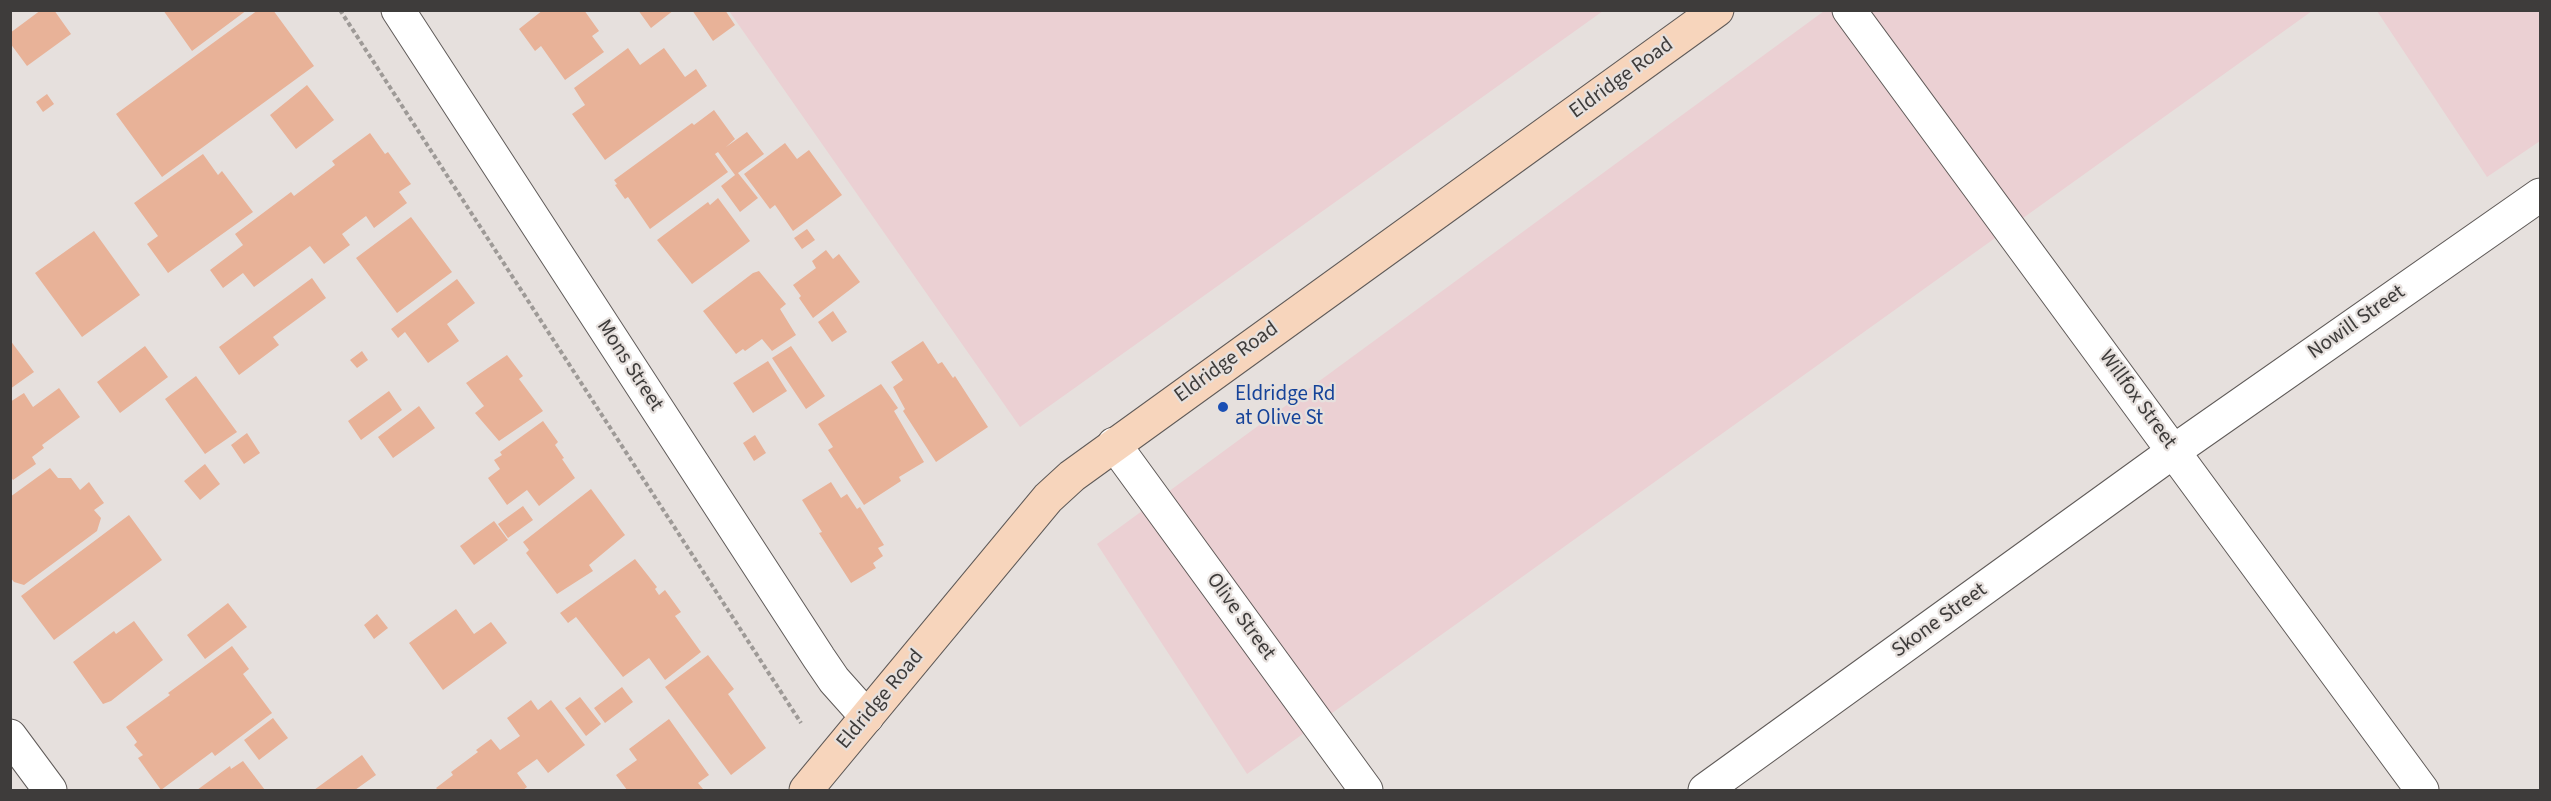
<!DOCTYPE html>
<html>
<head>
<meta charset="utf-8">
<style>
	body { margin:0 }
	#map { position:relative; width:2551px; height:801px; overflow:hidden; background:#e6e0dd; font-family:"Source Sans 3",sans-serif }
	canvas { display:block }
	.frame { position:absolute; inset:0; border:12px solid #3e3c3b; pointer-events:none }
</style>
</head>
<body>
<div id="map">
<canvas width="2551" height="801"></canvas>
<div class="frame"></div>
</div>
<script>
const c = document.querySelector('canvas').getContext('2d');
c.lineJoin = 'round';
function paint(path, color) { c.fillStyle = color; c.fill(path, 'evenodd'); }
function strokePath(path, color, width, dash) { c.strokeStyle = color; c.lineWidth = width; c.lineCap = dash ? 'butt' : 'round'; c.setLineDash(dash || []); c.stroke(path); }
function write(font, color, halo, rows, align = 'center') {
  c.font = font + ' "Source Sans 3",sans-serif'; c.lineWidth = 4.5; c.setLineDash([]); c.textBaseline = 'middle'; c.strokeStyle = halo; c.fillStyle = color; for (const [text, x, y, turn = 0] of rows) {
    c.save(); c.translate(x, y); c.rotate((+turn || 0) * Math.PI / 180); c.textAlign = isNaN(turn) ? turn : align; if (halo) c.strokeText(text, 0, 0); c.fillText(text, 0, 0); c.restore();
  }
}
paint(new Path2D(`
	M729,11H1603L1020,427Z
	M1824,11H2312L1247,774L1097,544Z
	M2377,11H2540V141L2487,177Z`), '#ebd0d3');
paint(new Path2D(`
	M41,10H54L71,34L27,66L10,43V33Z
	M163,10H247L192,51Z
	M258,10H273L314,66L162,177L116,114Z
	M543,10H584L599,31L592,36L604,52L565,80L541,46L535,51L519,29Z
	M638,10H674L651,28Z
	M692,10H725L735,25L713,41Z
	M628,48L640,65L664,48L685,77L696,69L707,86L605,160L572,114L585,105L574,88Z
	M307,85L334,120L296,149L270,115Z
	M47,94L54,104L43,112L36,102Z
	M714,110L735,139L726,147L747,132L764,154L738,173L758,198L740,212L721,186L735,175L718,152L715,154L728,172L650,229L628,197L625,199L615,185L617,184L614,180L692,123L694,125Z
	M370,133L385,154L388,152L411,184L399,192L407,203L374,228L366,216L342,234L350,245L324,264L310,246L254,287L243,273L223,288L210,270L243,245L235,234L291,192L294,196L335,165L332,161Z
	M785,143L797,159L809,150L842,195L793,231L775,205L770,209L744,174Z
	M203,154L218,175L222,171L253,212L168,273L147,244L158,236L134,203Z
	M718,198L750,241L692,284L657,240L708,202L710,205Z
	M411,217L452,272L397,313L356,258Z
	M807,229L815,240L802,249L794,238Z
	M94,231L140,295L82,337L35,273Z
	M826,250L833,259L839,254L860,282L813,318L799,298L801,296L793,285L816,268L812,261Z
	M759,271L786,304L780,309L796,335L772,351L762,339L745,351L743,349L736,354L703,311L753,273Z
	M312,278L326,298L273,337L279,345L239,375L219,347Z
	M457,279L475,303L447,324L459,341L428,363L405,332L398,338L391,329Z
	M833,311L847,332L832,342L818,322Z
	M10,340L34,372L10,389Z
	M923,341L938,364L942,362L953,378L955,376L988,427L936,462L903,411L905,409L893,387L903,380L891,362Z
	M145,346L168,377L120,413L97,382Z
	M791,346L825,396L806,409L772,358Z
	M362,351L368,360L357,368L350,360Z
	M507,355L523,376L519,379L543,411L499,441L475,413L484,406L466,383Z
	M768,361L787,391L753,413L733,383Z
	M196,376L237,432L205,454L165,399Z
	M881,384L898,408L894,411L924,462L899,477L901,481L864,505L828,450L833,447L818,424Z
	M59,388L80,417L42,445L44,448L32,457L36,464L13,480L10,476V402L24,393L33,407Z
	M389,391L402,410L361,440L348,421Z
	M419,406L435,428L393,458L378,437Z
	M543,421L558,442L555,445L564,458L562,459L575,478L539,506L527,490L507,505L488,478L500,469L494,460L502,455L500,452Z
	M247,433L260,453L244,464L231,445Z
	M755,435L766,453L754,461L743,443Z
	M205,464L220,484L200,500L184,481Z
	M50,468L58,478H71L80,490L89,482L104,503L94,510L101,518L97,531L24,585L14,582L10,577V497Z
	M831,482L841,498L847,494L857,509L860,507L884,545L878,548L883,556L873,563L876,568L851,583L819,533L822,532L802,500Z
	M591,489L625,535L589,565L593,571L557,594L526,553L529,550L523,542Z
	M523,506L533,520L508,538L498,524Z
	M129,515L162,560L54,640L21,596Z
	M494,521L508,540L474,565L460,546Z
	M635,559L657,587L655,589L659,595L665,590L681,612L675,616L701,652L665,680L649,658L623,677L576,617L568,623L560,613Z
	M228,603L247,627L205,659L187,635Z
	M456,609L474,634L491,622L507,643L443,690L409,643Z
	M377,614L388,628L374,639L364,625Z
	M134,621L163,660L111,701L103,704L73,662L114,631L116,634Z
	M232,646L249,669L243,674L272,713L215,756L212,752L161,790L138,758L143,755L134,745L137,742L126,727L170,695L168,693Z
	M708,655L734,689L728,694L766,748L731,775L665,687Z
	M622,687L633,702L605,723L594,708Z
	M580,697L601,724L586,736L565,708Z
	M531,700L538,710L551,700L585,745L548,773L537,759L517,773L527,787L523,790H438L436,788L453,775L451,772L478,752L476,750L491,739L500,750L520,736L507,718Z
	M273,718L288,738L259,760L244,740Z
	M669,719L709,775L698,783L703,789L627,790L616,775L637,760L629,749Z
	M362,755L376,775L355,790H314Z
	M243,761L265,790H197L230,766L231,769Z`), '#e8b298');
const street = new Path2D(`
	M398,10L819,658L834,680L867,717
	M1849,10L2422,790
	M1114,444L1366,790
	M10,736L50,790
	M1705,790L2174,451L2540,195`);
const secondary = new Path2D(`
	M806,790L1048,498L1072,476L1717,10`);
strokePath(street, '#5f5a58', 35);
strokePath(secondary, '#5f5a58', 35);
strokePath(new Path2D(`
	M340,10L801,723`), '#9e9a97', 4, [4.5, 3]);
strokePath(street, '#fff', 33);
strokePath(secondary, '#f7d5bc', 33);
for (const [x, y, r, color] of [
	[1223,407,6,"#1a4fb4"]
]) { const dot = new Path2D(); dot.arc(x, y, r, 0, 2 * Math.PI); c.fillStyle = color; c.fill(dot); strokePath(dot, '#e6e0dd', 2); }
write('21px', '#3e3c3b', '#e6e0dd', [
	["Eldridge Road",1622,79,-36],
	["Nowill Street",2357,323,-35],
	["Eldridge Road",1227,363,-36],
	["Mons Street",629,366,57],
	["Willfox Street",2137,400,54],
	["Olive Street",1240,617,54],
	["Skone Street",1940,621,-36],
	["Eldridge Road",881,700,-50]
]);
write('21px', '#164399', '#e6e0dd', [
	["Eldridge Rd",1235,395],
	["at Olive St",1235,419]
], 'left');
</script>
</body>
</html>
